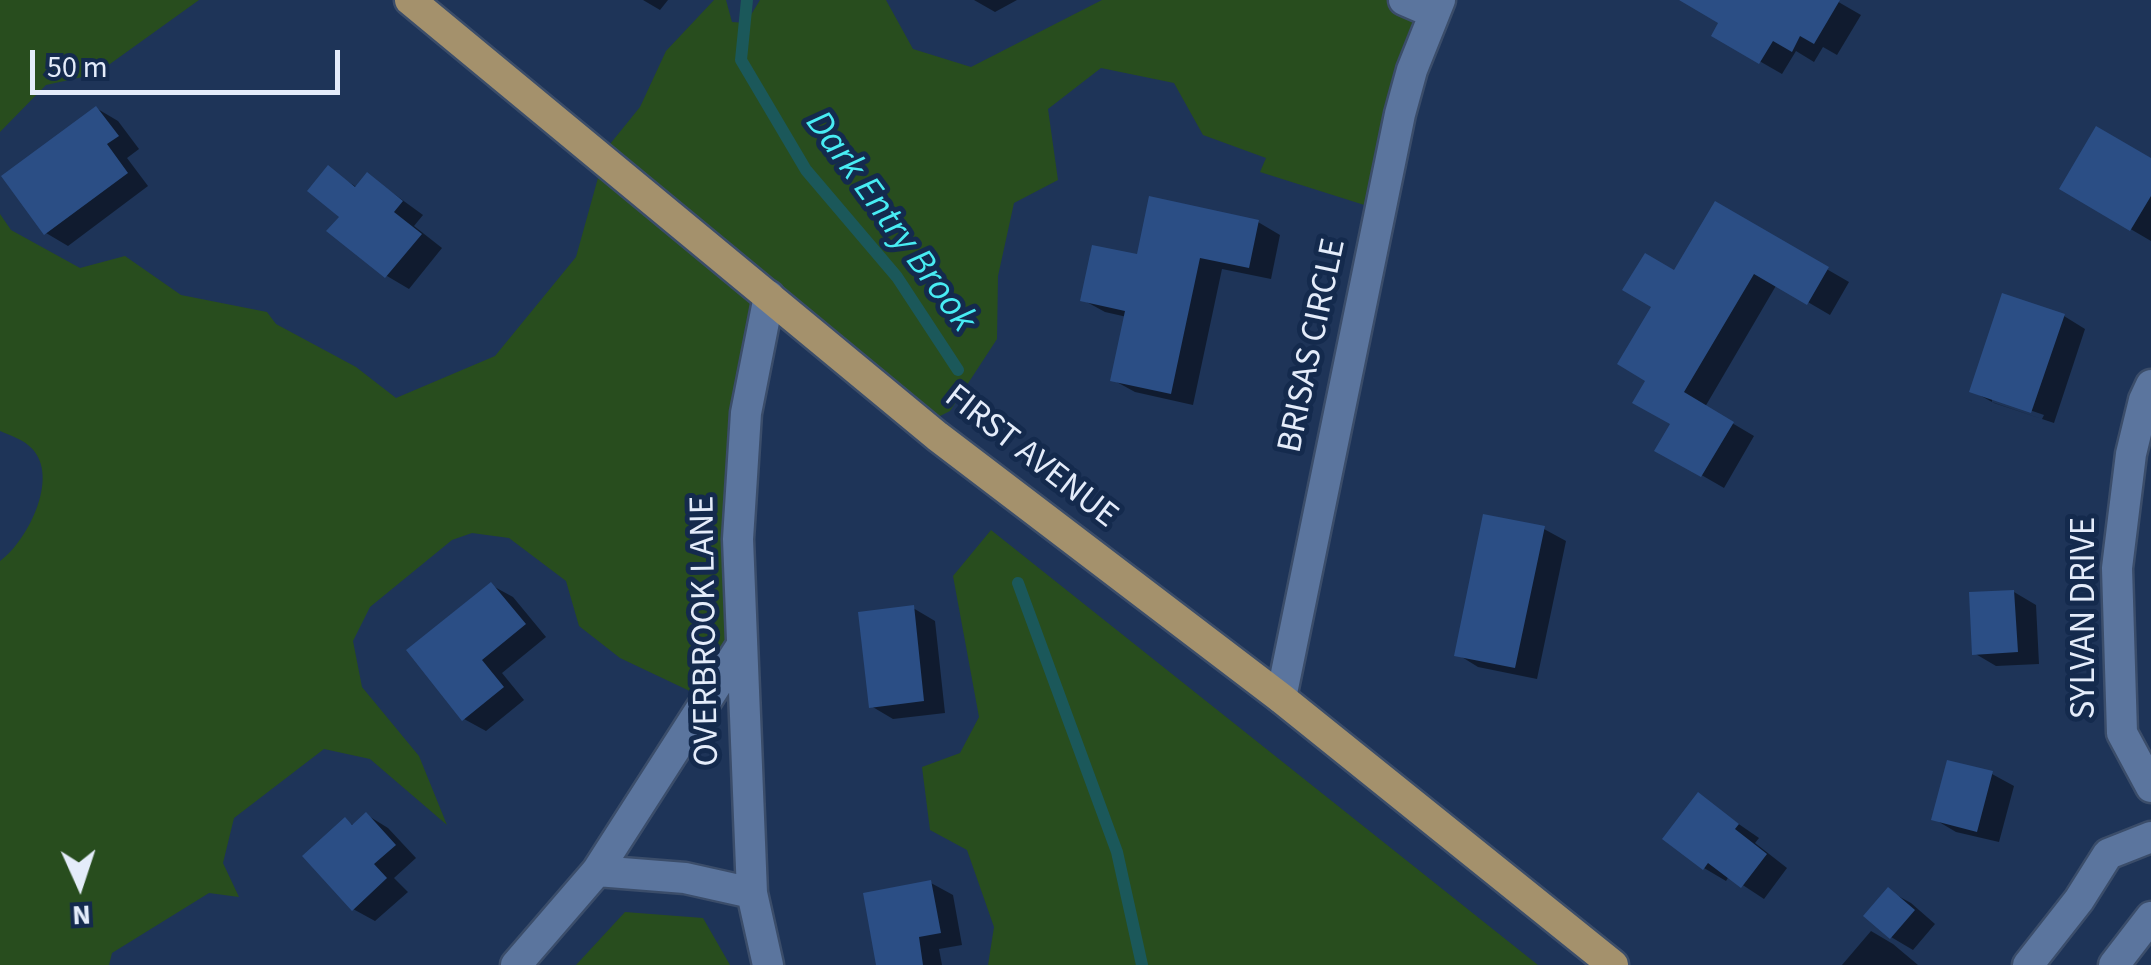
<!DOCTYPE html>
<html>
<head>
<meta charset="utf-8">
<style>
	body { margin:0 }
	#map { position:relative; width:2151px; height:965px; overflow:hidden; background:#1e3458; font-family:"Source Sans 3",sans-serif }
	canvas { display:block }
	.north { position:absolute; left:30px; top:835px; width:100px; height:100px; -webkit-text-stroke:8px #142a4d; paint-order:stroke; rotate:177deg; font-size:28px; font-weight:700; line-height:40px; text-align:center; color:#e4ecfa }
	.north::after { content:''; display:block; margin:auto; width:35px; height:45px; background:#e4ecfa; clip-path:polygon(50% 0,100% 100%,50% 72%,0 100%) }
	.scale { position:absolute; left:30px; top:50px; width:310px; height:45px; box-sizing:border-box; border:5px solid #e4ecfa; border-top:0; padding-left:12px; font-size:30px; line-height:35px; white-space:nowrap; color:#e4ecfa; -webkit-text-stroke:8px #142a4d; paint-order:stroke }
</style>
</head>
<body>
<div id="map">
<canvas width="2151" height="965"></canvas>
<div class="north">N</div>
<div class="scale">50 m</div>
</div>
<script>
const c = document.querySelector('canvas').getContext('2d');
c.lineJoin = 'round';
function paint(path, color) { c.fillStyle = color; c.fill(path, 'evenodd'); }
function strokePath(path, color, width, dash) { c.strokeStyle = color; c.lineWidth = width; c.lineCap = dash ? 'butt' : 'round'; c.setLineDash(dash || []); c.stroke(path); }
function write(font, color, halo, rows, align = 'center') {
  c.font = font + ' "Source Sans 3",sans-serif'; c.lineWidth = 10; c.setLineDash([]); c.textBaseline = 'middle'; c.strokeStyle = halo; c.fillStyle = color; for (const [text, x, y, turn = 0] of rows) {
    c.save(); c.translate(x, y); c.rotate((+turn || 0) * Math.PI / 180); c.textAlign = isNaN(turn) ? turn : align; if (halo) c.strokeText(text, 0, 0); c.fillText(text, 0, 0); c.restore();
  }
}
paint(new Path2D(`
	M0,0H199L96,74L46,85L0,132Z
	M714,0H726L732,22L746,23L760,0H886L913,49L971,67L1102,0H1410L1419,7L1377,209L1260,172L1266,158L1203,135L1174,83L1101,68L1048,109L1058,180L1014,203L998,276L997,339L950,411L936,418L791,301L750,373L746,689L696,694L620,658L579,626L566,581L509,538L472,533L452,540L370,607L353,641L362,687L419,756L447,825L370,759L324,749L234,818L223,863L239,897L209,893L112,953L109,965H0V561C28,541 63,472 28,445C21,439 9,435 0,431V214L11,230L80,268L125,256L181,295L267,312L276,324L356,367L396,398L495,356L576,257L606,149L640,107L666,51Z
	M991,530L1538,965H988L994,927L967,850L930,830L922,767L960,753L979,717L953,576Z
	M625,912L703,918L730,965H576Z`), '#284d1e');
paint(new Path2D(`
	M643,0H668L660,10Z
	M974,0H1017L995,12Z
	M1726,0H1835L1861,15L1837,55L1823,47L1814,62L1796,51L1782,74L1714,35Z
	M96,108L118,121L139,149L127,158L148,186L68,246L46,233Z
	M2151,161V241L2062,189Z
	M328,169L358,188L368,175L423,215L414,226L442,248L409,289L387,276L330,231L342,216Z
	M1716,205L1849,282L1830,315L1777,284L1705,407L1754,436L1724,488L1658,450L1673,423L1649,380L1675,274Z
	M1258,222L1280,235L1271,279L1222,269L1193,405L1135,392L1113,380L1127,317L1105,312L1083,300L1139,257Z
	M2064,316L2085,329L2054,423L1994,403L1972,391ZM1992,397L2044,415L2042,419L1992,402Z
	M1544,529L1566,541L1537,679L1478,667L1457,654Z
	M491,585L513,597L546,637L502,673L524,700L486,731L464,719Z
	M2014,592L2036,605L2039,664L1996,666L1974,653Z
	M913,608L935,621L945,713L893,719L871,706Z
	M1992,774L2014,786L1999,842L1956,832L1934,819Z
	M1698,796L1759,838L1755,843L1787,868L1764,899L1729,876L1726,881L1704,868Z
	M367,815L388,828L416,858L394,878L408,892L375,921L353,909L346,821L355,826Z
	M931,883L953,895L962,945L939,949L942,965H878Z
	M1889,891L1911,903L1935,924L1913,950L1891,937Z
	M1871,931L1893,944L1918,965H1842Z`), '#0007');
strokePath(new Path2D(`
	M747,0L741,60L806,170L897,277L958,370
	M1018,583L1117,852L1142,965`), '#1b585a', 12);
paint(new Path2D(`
	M1679,0H1840L1814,44L1800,36L1792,52L1773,41L1759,64L1711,36L1718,23Z
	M96,106L119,136L107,144L128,173L44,235L1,176Z
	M2096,126L2151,158V196L2130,231L2059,189Z
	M328,165L355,187L367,172L403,201L394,212L422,234L385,278L326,231L339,217L307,191Z
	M1149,196L1259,220L1249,268L1200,258L1171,394L1110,381L1125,311L1080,301L1092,245L1137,254Z
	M1715,201L1829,267L1807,305L1754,274L1684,392L1734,422L1701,477L1654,451L1670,424L1632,403L1645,381L1617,364L1651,307L1622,290L1645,253L1674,270Z
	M2002,293L2065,314L2031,413L1969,392Z
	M1483,514L1545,526L1515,668L1454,656Z
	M491,582L526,624L482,660L504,687L462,721L406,650Z
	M2014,590L2018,652L1972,655L1969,592Z
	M914,605L924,701L869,708L858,612Z
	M1947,760L1993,771L1977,832L1931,820Z
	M1698,792L1739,824L1735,829L1767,854L1741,888L1708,863L1703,870L1662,839Z
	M366,812L396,845L374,864L387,878L352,911L302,856L345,817L352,825Z
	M931,880L941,933L919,937L923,965H876L863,893Z
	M1888,887L1915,910L1890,939L1863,916Z`), '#2b4e85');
const street = new Path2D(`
	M1404,0L1434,13
	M2151,385L2144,400L2131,454L2117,568L2122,733L2151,787
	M1281,698L1400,114L1412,70L1440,0
	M597,871L685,878L752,893
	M516,965L597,871L740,648
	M768,965L752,893L738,539L746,413L769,296
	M2028,965L2079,900L2108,854L2151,837
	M2114,965L2151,917`);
const primary = new Path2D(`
	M410,0L937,436L1281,698L1613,965`);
strokePath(street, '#3b4d6a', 35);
strokePath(primary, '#3b4d6a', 35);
strokePath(street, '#5b759e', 30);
strokePath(primary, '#a4916c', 30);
write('35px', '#e4ecfa', '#142a4d', [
	["BRISAS CIRCLE",1314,346,-78],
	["FIRST AVENUE",1030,458,38],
	["SYLVAN DRIVE",2086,618,-90],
	["OVERBROOK LANE",707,631,-91]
]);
write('italic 38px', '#48ecf3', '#142a4d', [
	["Dark Entry Brook",889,223,54]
]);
</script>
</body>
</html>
